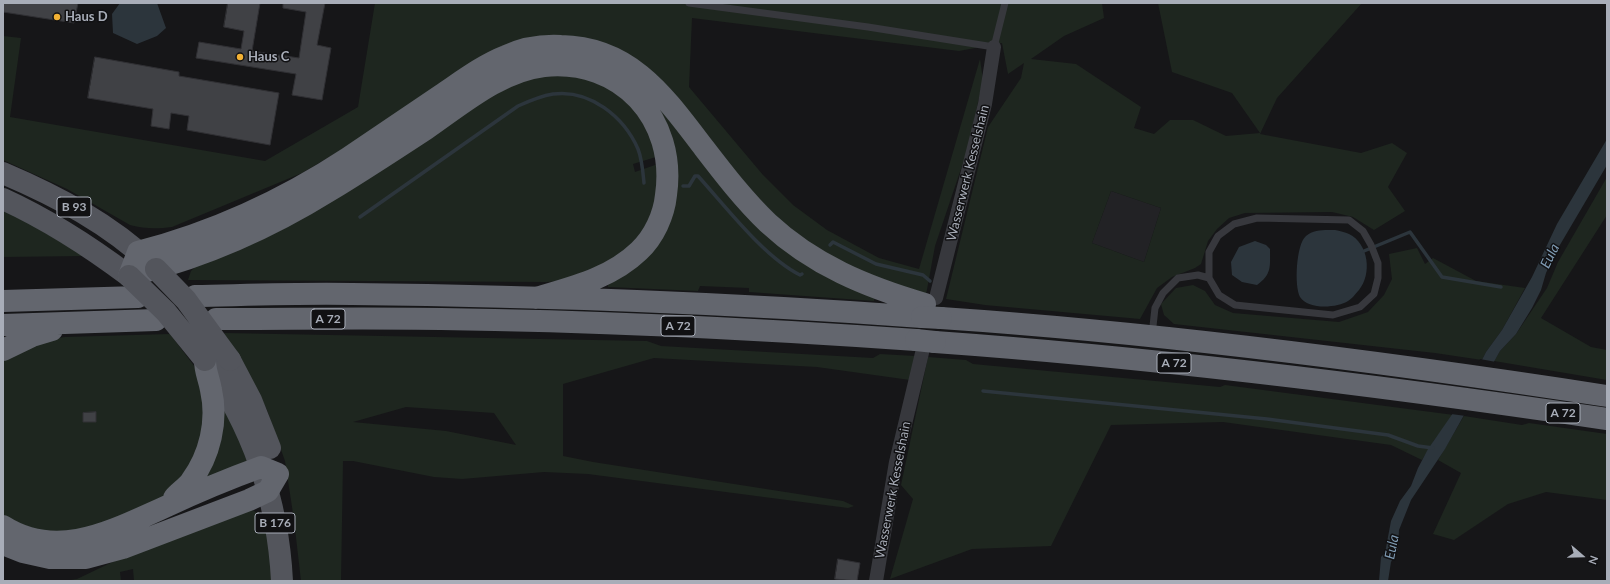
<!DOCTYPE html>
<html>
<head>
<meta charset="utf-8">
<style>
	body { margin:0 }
	#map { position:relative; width:1610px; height:584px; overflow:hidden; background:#161618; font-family:Lato,sans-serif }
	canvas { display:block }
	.frame { position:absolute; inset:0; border:4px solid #a8adb8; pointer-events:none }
	.north { position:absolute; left:1562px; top:536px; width:40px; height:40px; -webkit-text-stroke:3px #111113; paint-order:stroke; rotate:110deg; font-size:11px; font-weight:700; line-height:16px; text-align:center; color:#a8adb8 }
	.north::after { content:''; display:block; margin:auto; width:14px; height:18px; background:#a8adb8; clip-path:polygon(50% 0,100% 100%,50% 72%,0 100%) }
</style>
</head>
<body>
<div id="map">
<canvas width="1610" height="584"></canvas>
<div class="frame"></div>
<div class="north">N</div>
</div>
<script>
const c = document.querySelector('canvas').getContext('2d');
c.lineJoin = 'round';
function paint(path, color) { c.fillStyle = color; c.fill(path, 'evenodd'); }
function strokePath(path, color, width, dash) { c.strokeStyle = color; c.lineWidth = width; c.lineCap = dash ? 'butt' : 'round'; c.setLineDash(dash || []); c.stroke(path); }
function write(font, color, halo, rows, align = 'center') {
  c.font = font + ' Lato,sans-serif'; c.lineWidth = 3; c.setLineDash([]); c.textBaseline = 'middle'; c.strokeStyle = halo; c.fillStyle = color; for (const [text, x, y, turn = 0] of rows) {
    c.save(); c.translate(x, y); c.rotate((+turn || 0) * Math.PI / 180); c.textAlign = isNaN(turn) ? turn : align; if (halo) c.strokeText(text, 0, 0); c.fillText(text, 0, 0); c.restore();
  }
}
paint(new Path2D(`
	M1111,191L1161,208L1144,262L1092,243Z`), '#222225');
paint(new Path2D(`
	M375,3H1102L1104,18L1064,36L1031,59L1076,64L1141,107L1134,128L1154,134L1170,120H1193L1226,136L1260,133L1232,93L1172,72L1158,3H1362L1277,98L1260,134L1361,153L1392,143L1407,153L1388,187L1405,211L1374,230L1353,217L1332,212L1245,213L1229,218L1217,229L1208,241L1201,264L1195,268L1172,277L1157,288L1140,319L985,305L946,299L988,127L1021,78L1024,63L1008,74L1002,43L959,51L692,18L689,87L763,175L793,205L827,230L879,258L919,269L980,59L983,80L967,151L935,246L926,295L861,275L795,235L605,45L351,144L302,173L172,227C157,229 145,229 130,225L67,189L3,160V36L21,38L10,117L265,161L358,107ZM1111,191L1161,208L1144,262L1092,243Z
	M563,52C654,62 676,129 729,190C770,237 816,273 875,295L874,301L749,292V288L700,286L698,291L608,287V280C621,273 636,265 646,253C692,201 682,114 622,77C596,61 561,56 531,62C494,69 451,105 420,126C377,154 333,181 288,207L290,201L305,190L351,163L482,75L518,59L539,53Z
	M540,73L597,80L643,114L656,157L633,164L635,172L655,165L662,166L655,217L628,255L573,280L547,282L188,280L191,271L196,266L480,100Z
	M1607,177V215L1541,318L1591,347L1607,350V380L1494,361L1500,351L1516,334L1547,288L1558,262Z
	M3,211L20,218L85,256L3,257Z
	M1417,248L1425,264L1433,258L1476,281L1525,288L1502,330L1486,352L1482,360L1435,353L1174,324L1164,315L1161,304L1176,288L1193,285L1205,291L1215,305L1233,313L1339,322L1368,312L1384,295L1392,279L1389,254Z
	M224,333L647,341L661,346L873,358L880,354L915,356L910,380L817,367L654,358L563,384V456L593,462L843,501L854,506L848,508L588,474L544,472L462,479L434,477L353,461H343L341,581H301L294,520L285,461L267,410L241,360ZM406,407L494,413L516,445L446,431L353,422Z
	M170,334L198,371L206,389L202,447L166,498L92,531L45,533L3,517V357L39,341L65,337Z
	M928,357L966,360L973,364L1220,387L1225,385L1454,415L1435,439L1422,460L1391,445L1223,422L1111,425L1051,546L972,549L890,579L913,499L901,485Z
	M219,400L252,460L199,482Z
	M1464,416L1522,425L1529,423L1607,434V500L1546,492L1508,504L1454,540L1433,534L1461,473L1438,460Z
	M249,508L264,517L276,581H134L133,569L120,572L121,581H65L77,579L148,545Z`), '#1e261f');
paint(new Path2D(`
	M120,3H157L166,28L157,36L137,44L113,33L112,14Z
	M1607,139V165L1554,255L1546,273L1541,290L1532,308L1516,334L1500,351L1445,449L1411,500L1399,530L1398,549L1391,562L1388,581H1379L1381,557L1385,553L1391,521L1400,501L1411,486L1418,468L1428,449L1460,403L1486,352L1502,330L1532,277L1557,224Z
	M1335,230C1340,231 1345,232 1349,234C1369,244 1372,274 1359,290C1356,293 1352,299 1348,301C1337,308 1308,310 1300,297C1294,287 1296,244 1306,236C1314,229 1325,230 1335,230Z
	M1255,241L1266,245L1270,249C1270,267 1272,274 1257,285L1242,282L1232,275L1231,262L1239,247Z`), '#2c353c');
paint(new Path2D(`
	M1480,359L1496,362L1466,416L1451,414Z`), '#161618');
strokePath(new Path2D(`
	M683,186H689L695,176H698C726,207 764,257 800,275L802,274
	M360,217L518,106C529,101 541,96 553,94C590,89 624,117 638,149C642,159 643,172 644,183
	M830,245L833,242L876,264L923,275L930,281
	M1364,251L1410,232L1442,277L1501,287
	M983,391L1267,419L1388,435L1418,446L1433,448`), '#2c353c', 3.5);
const building = new Path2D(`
	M3,3H78L74,23L3,12Z
	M228,3H260L252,51L299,58L306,12L283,8V3H325L317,45L331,48L322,100L292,95L296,74L196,58L199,42L241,49L244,31L224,27Z
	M95,57L179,72V76L279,93L270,145L187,130L189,116L171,113L169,129L151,126L153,109L88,98Z
	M96,412V422H83V413Z
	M838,559L860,563L857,581L835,579Z`);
paint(building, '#404145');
strokePath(building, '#303034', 1);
strokePath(new Path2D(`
	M689,3L868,27L994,47L1005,3
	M1152,335L1155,308L1163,293L1178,278L1198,275L1209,278L1219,295L1235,305L1333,315L1360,307L1374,294L1378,278V263L1371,245L1363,231L1349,220L1257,218L1234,224L1218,236L1209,252V278`), '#37383d', 7);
strokePath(new Path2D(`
	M936,298L985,104L994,47
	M876,581L896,462L922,353`), '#37383d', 14);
strokePath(new Path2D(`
	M3,173C57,196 110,224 153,265
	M3,199C49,220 89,246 129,276
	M205,360C252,425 278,501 282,581
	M230,360L251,400L270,448`), '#53555c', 22);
strokePath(new Path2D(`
	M140,273C206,256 271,227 329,191C362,171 394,150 426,129C461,105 500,71 544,66C621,58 677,119 666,195C664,215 654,237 639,251C611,278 573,287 536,298
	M129,276L138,252C212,233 284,200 348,158C379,137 410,116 441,95C462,81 483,65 506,56C523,48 542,45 561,46C631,47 665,97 704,148C724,174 744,200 768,223C813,265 867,287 925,304
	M195,296C247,295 300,293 352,294C542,296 733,303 922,317
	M3,301L138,297
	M941,318C1164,333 1386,362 1607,396
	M216,319C291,319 366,318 441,319C600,321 758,329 916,340
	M3,325L156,320
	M935,342C1160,358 1384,386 1607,419
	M3,350L32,336L52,330
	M174,498C179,492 187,487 191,481C210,455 218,421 211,390C209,378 205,372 205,360
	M3,526C58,561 113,530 165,507C197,492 228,479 261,467L278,474L268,491L249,500L123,548L86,558H50L23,552L3,544`), '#63666e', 22);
strokePath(new Path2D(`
	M156,269L186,300L230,360
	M129,276L166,312L205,360`), '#53555c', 22);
strokePath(new Path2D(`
	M922,317L941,318
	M916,340L935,342`), '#63666e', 22);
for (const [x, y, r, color] of [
	[57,17,4,"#f2b134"],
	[240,57,4,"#f2b134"]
]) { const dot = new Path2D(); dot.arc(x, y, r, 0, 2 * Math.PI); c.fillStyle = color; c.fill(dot); strokePath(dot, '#111113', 1.5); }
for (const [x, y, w] of [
	[74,207,34],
	[328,319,34],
	[678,326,34],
	[1174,363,34],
	[1563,413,34],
	[275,523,40]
]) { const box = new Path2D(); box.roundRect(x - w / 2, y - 10, w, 20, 3); c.fillStyle = '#111113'; c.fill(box); strokePath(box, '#a8adb8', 1); }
write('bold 12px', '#a8adb8', null, [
	["B 93",74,207],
	["A 72",328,319],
	["A 72",678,326],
	["A 72",1174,363],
	["A 72",1563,413],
	["B 176",275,523]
]);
write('bold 13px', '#a8adb8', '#111113', [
	["Haus D",65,17],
	["Haus C",248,57]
], 'left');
write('13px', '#a8adb8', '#111113', [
	["Wasserwerk Kesselshain",968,173,-76],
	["Wasserwerk Kesselshain",893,490,-79]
]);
write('italic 14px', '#7f9bb3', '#111113', [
	["Eula",1550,256,-64],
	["Eula",1392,547,-79]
]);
</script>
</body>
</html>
